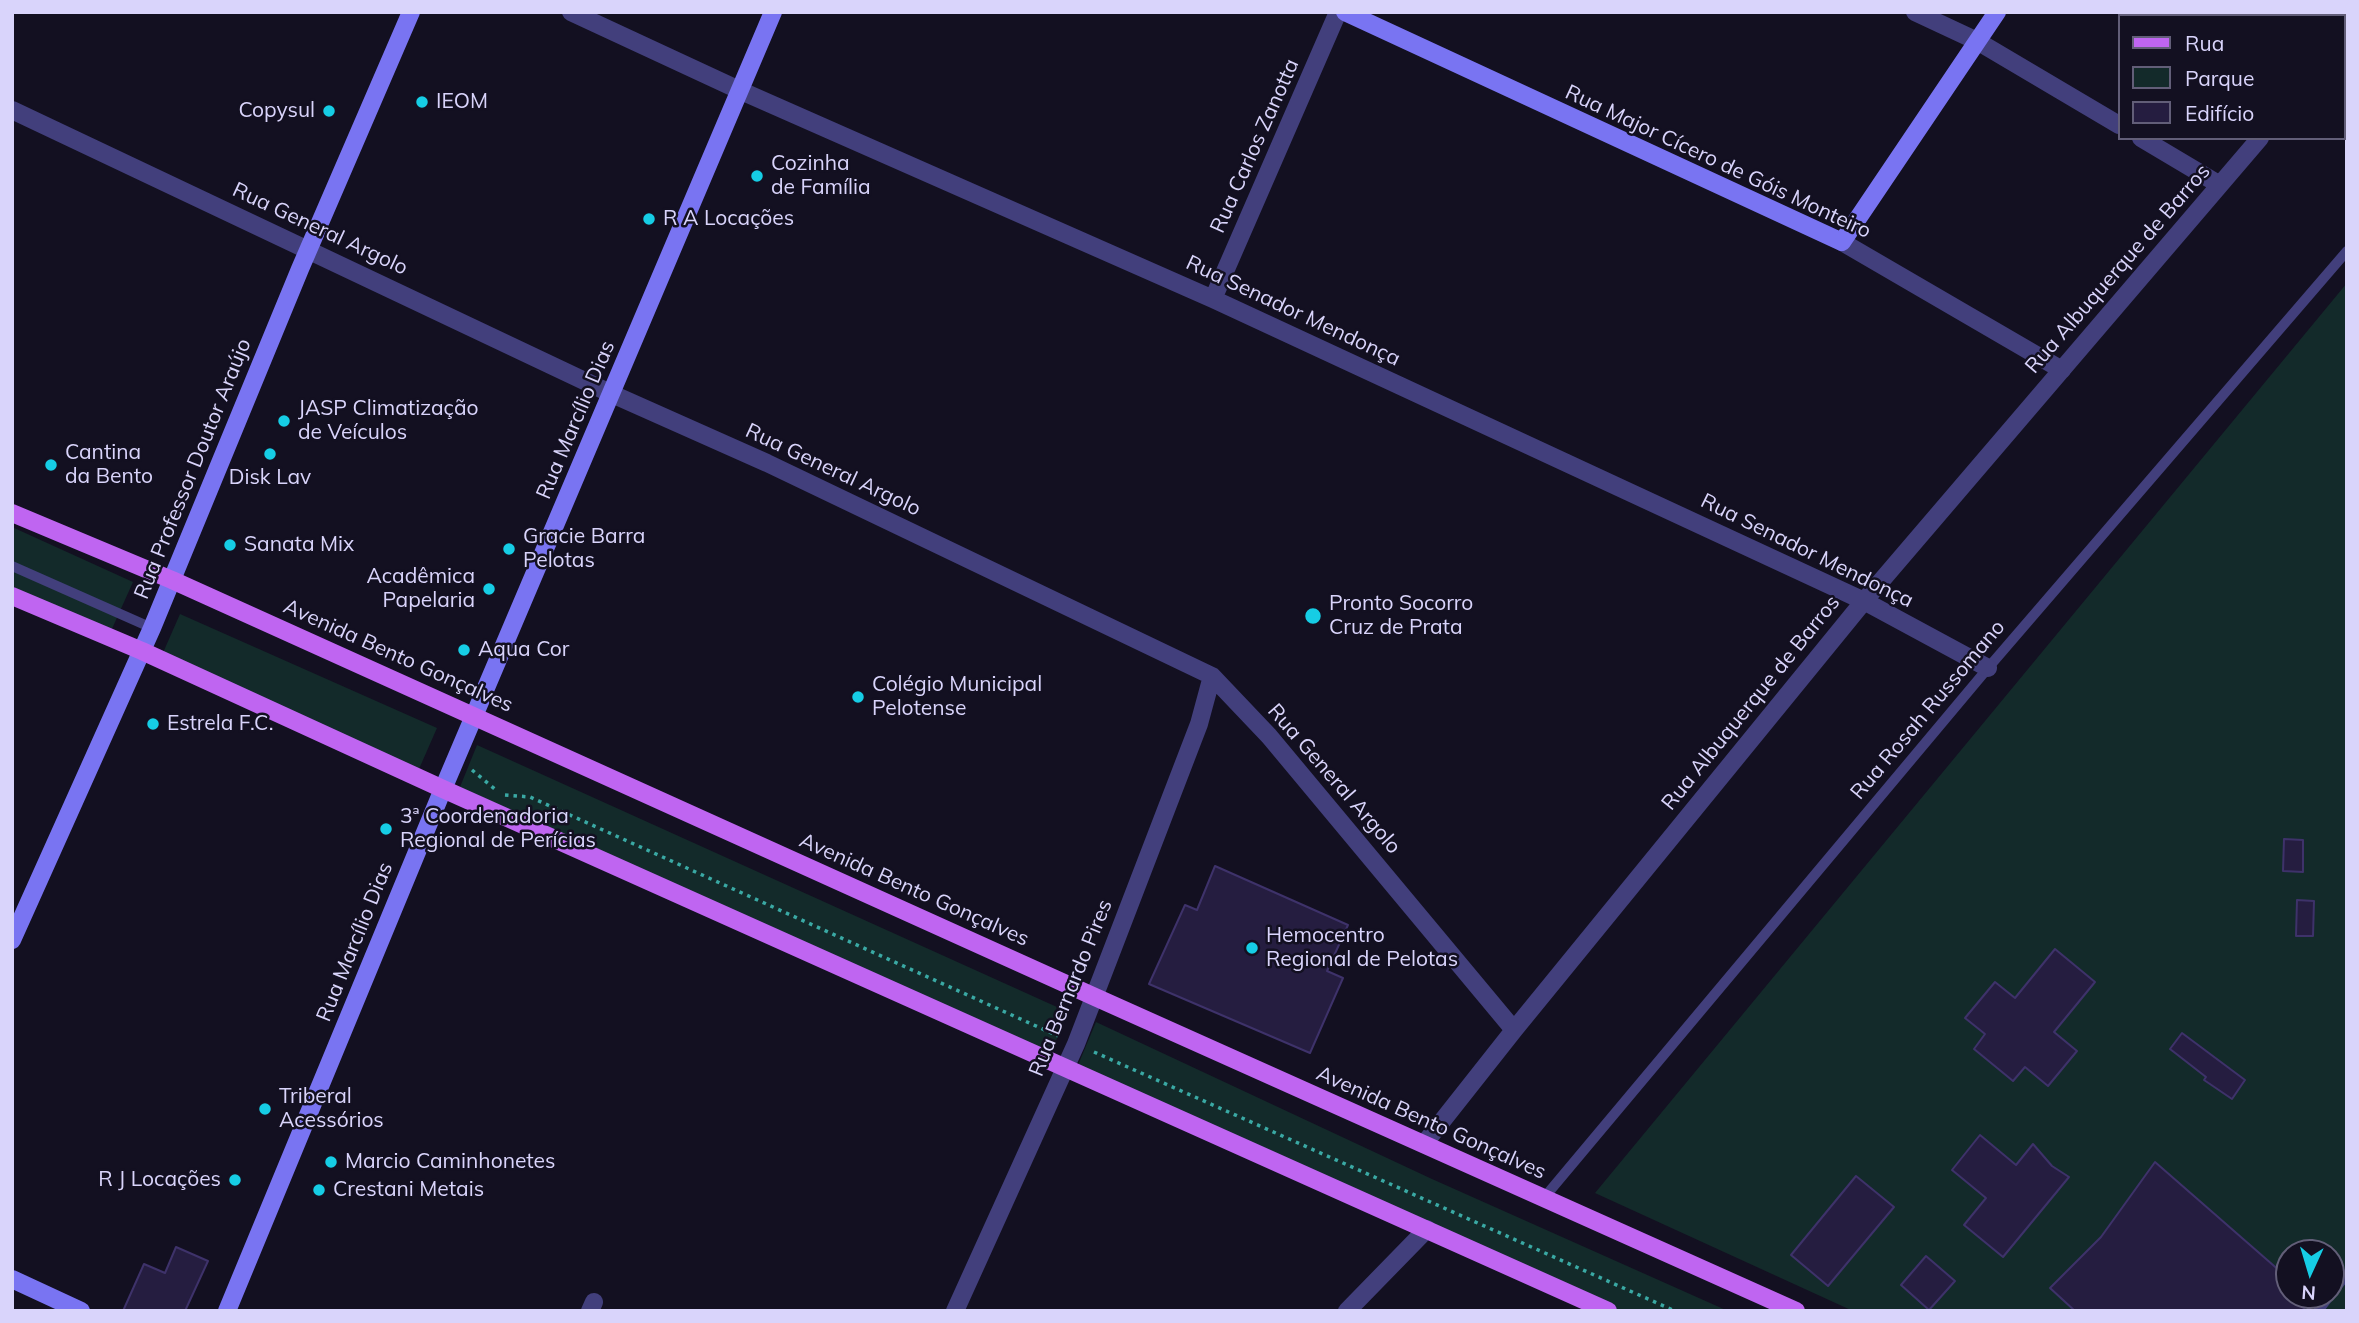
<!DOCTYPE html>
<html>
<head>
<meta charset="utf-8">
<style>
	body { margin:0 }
	#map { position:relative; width:2359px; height:1323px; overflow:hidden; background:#131021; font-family:Mulish,sans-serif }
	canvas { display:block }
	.frame { position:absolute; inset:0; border:14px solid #d9d4fb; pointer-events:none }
	.legend { position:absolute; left:2118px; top:14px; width:228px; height:126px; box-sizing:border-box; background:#131021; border:2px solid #625e78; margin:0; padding:9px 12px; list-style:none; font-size:21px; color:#d9d4fb }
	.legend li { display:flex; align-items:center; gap:14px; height:35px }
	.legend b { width:35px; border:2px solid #625e78 }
	.north { position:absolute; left:2275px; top:1239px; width:70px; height:70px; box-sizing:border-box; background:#131021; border:2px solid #625e78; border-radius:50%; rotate:184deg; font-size:19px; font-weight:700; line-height:28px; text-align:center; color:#d9d4fb }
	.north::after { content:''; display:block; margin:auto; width:24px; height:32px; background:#16cde5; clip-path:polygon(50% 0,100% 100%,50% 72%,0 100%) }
</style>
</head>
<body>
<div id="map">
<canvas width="2359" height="1323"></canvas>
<div class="frame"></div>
<ul class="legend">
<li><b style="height:9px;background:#bf65f1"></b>Rua</li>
<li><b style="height:19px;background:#132a2a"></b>Parque</li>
<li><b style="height:19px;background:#251d40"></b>Edifício</li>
</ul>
<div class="north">N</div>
</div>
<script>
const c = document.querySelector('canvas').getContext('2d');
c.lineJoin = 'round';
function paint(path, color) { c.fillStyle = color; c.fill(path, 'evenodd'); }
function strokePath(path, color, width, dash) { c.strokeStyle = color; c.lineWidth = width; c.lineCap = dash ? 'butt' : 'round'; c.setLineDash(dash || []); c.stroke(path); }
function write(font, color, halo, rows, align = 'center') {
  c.font = font + ' Mulish,sans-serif'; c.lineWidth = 5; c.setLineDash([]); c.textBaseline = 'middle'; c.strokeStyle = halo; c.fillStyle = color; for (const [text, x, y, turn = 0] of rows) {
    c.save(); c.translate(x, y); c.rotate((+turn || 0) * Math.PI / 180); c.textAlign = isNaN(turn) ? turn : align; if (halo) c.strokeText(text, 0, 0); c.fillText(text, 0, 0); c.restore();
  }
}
paint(new Path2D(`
	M2347,283V1311H1853L1595,1193ZM2289,1253H2331V1295H2289Z
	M12,527L133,582L111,631L12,587Z
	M180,614L437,728L419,769L162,655Z
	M477,745L1068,1012L1050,1055L460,787Z
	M1096,1022L1432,1179L1728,1311H1617L1078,1065Z`), '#132a2a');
const building = new Path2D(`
	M2284,839L2303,840V872L2283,871Z
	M1215,866L1348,925L1327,971L1343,978L1310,1053L1149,984L1185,905L1197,910Z
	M2297,900L2314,901L2313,936H2296Z
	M2055,949L2095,982L2054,1032L2077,1051L2048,1086L2025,1067L2013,1081L1974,1049L1985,1034L1965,1018L1995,982L2015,998Z
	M2182,1033L2245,1080L2232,1099L2204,1080L2206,1077L2170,1049Z
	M1980,1135L2016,1165L2033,1144L2052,1166L2069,1177L2003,1257L1964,1225L1986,1198L1952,1170Z
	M2155,1162L2289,1279V1295H2314L2302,1311H2075L2050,1288L2101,1237Z
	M1856,1176L1894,1207L1828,1286L1791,1255Z
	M176,1247L208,1261L185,1311H123L144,1264L165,1273Z
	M1926,1256L1955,1281L1929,1310L1901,1285Z`);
paint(building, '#251d40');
strokePath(building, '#3e326a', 2);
strokePath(new Path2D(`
	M472,770L496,790
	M505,795L530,797L1058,1036
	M1094,1052L1675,1311`), '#3aa9a4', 3.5, [3.5, 5]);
strokePath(new Path2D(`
	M12,566L152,628
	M1543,1199L1988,668L2347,251
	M2331,1294L2347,1274
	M2318,1311L2330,1295`), '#423f7c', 10);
strokePath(new Path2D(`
	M571,12L739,90L1213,299L1864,601L1988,668
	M1915,12L1977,41L2119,125
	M2343,42L2347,38
	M12,110L612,394L767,463L1212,676L1269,736L1514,1030
	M2141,138L2220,185
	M1842,242L2062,370
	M1213,299L1338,12
	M1424,1144L1514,1030L1864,601L2260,138
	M590,1311L594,1302
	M955,1311L1076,1044L1199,724L1212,676
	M1347,1311L1427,1229`), '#423f7c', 18);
strokePath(new Path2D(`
	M1345,12L1842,242L1997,12
	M12,940L152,628L300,269L411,12
	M12,1279L81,1311
	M227,1311L443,789L773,12`), '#7974f2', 18);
strokePath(new Path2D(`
	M12,513L172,580L1095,997L1796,1311
	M12,596L142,651L443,789L1608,1311`), '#bf65f1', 18);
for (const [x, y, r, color] of [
	[422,102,7,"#16cde5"],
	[329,111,7,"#16cde5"],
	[757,176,7,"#16cde5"],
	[649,219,7,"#16cde5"],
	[284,421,7,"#16cde5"],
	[270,454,7,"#16cde5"],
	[51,465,7,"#16cde5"],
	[230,545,7,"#16cde5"],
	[509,549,7,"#16cde5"],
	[489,589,7,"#16cde5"],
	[1313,616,9,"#16cde5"],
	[464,650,7,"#16cde5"],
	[858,697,7,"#16cde5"],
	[153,724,7,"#16cde5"],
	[386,829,7,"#16cde5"],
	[1252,948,7,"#16cde5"],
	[265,1109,7,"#16cde5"],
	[331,1162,7,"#16cde5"],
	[235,1180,7,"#16cde5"],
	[319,1190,7,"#16cde5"]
]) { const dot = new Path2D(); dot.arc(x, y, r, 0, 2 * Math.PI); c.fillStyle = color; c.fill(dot); strokePath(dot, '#131021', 2.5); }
write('21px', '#d9d4fb', '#131021', [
	["IEOM",436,102],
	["Copysul",315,111,"right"],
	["Cozinha",771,164],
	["de Família",771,188],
	["R A Locações",663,219],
	["JASP Climatização",298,409],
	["de Veículos",298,433],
	["Cantina",65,453],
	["da Bento",65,477],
	["Disk Lav",270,478,"center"],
	["Gracie Barra",523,537],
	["Pelotas",523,561],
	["Sanata Mix",244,545],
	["Acadêmica",475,577,"right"],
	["Papelaria",475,601,"right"],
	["Pronto Socorro",1329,604],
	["Cruz de Prata",1329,628],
	["Aqua Cor",478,650],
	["Colégio Municipal",872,685],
	["Pelotense",872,709],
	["Estrela F.C.",167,724],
	["3ª Coordenadoria",400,817],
	["Regional de Perícias",400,841],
	["Hemocentro",1266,936],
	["Regional de Pelotas",1266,960],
	["Triberal",279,1097],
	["Acessórios",279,1121],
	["Marcio Caminhonetes",345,1162],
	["R J Locações",221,1180,"right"],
	["Crestani Metais",333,1190]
], 'left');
write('21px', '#d9d4fb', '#131021', [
	["Rua Carlos Zanotta",1255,146,-66],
	["Rua Major Cícero de Góis Monteiro",1718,162,25],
	["Rua General Argolo",320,229,25],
	["Rua Albuquerque de Barros",2118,269,-49],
	["Rua Senador Mendonça",1293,311,25],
	["Rua Marcílio Dias",576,420,-67],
	["Rua Professor Doutor Araújo",193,469,-68],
	["Rua General Argolo",833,470,25],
	["Rua Senador Mendonça",1807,551,26],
	["Avenida Bento Gonçalves",398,656,24],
	["Rua Albuquerque de Barros",1751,703,-51],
	["Rua Rosah Russomano",1928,710,-50],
	["Rua General Argolo",1334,779,49],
	["Avenida Bento Gonçalves",914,890,24],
	["Rua Marcílio Dias",355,942,-68],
	["Rua Bernardo Pires",1071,988,-68],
	["Avenida Bento Gonçalves",1431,1123,24]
]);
</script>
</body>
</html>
